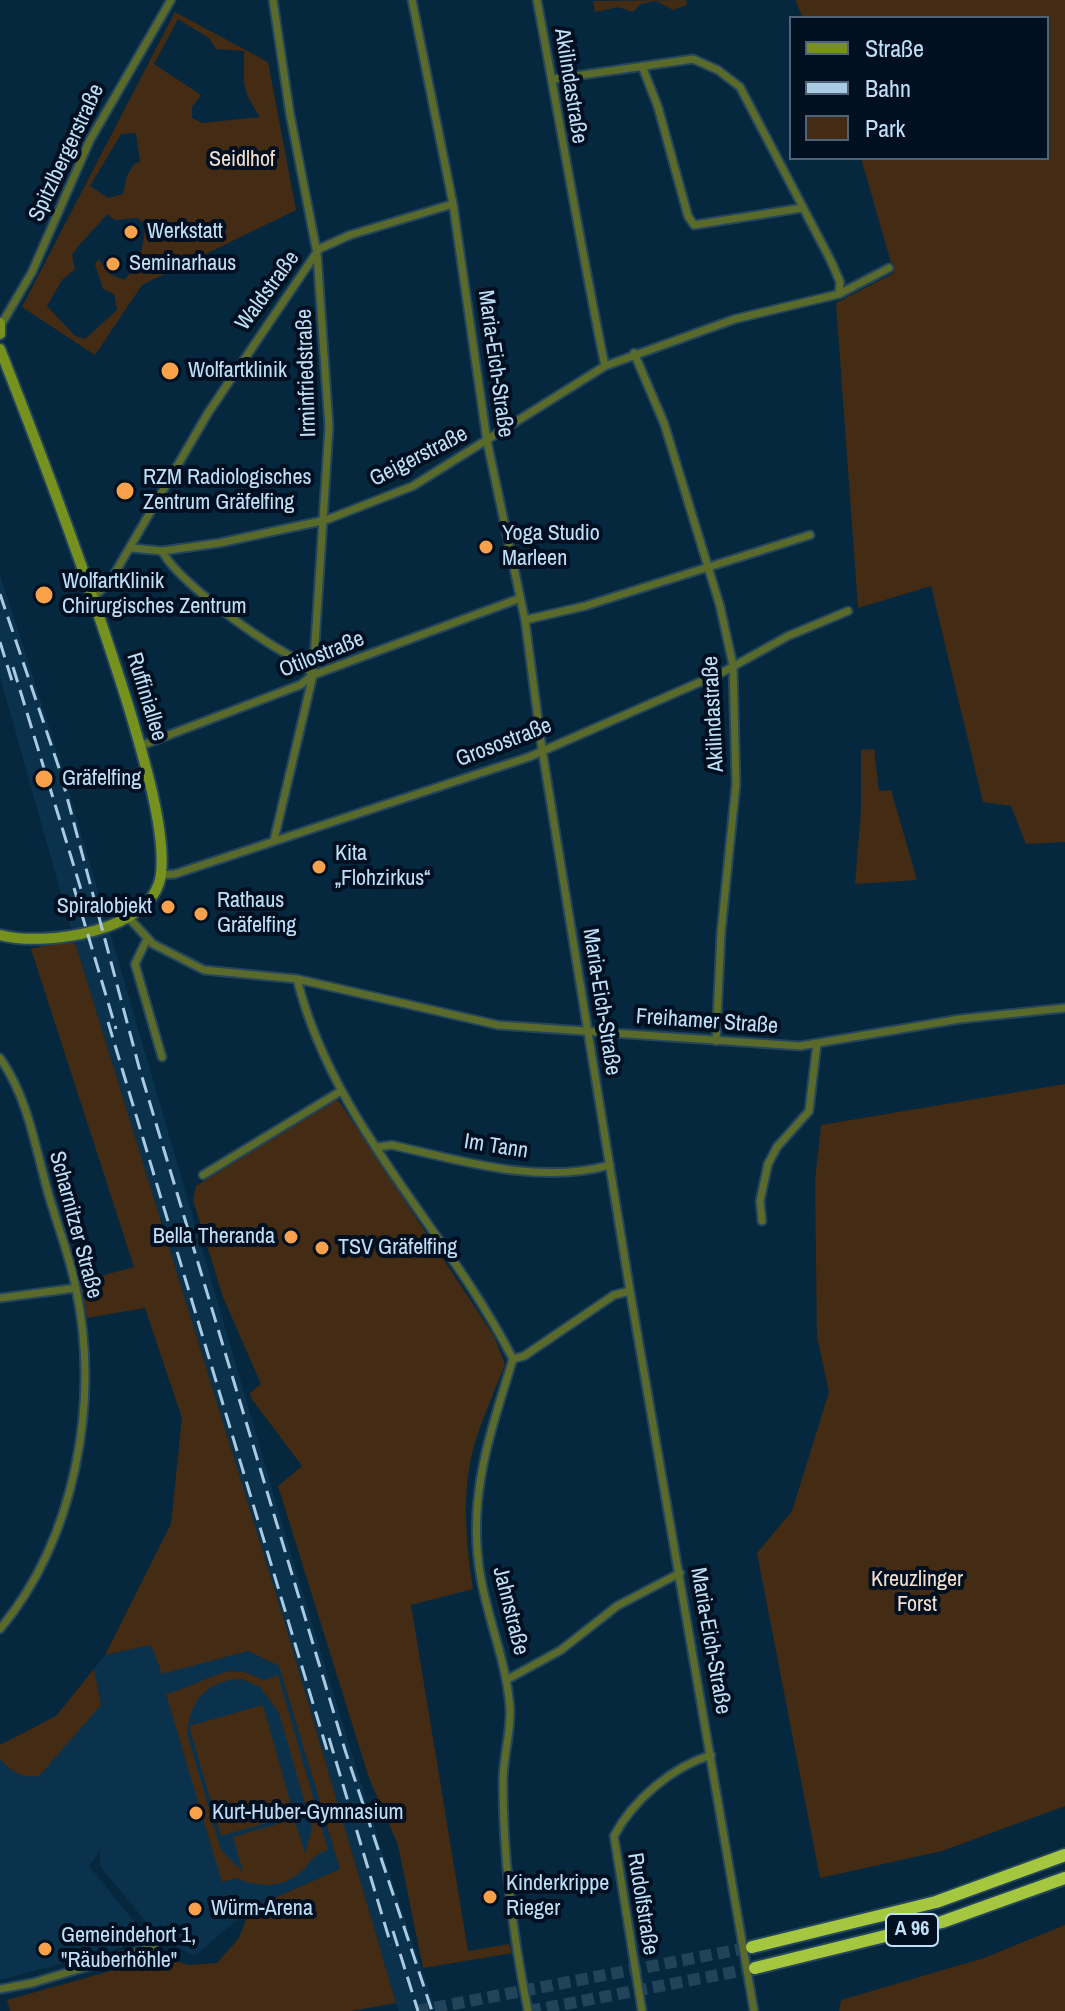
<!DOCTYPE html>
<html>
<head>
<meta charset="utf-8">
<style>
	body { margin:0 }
	#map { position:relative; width:1065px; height:2011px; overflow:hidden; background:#06283e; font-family:"Archivo Narrow",sans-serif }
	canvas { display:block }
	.legend { position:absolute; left:789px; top:16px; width:260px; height:144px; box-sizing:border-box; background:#001021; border:2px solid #4d6377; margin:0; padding:10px 14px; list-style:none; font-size:24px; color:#c1e0f8 }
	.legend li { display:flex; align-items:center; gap:16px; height:40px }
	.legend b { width:40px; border:2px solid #4d6377 }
</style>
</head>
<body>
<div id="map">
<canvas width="1065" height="2011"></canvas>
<ul class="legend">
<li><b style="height:10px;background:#76911d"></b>Straße</li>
<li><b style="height:10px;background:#aacae1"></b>Bahn</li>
<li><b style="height:22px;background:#442b14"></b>Park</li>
</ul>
</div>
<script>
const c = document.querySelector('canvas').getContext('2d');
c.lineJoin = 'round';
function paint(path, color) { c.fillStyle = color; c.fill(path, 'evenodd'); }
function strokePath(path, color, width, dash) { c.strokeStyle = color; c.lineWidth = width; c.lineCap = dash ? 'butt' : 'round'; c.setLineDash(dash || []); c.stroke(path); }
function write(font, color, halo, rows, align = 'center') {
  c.font = font + ' "Archivo Narrow",sans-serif'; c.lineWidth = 8; c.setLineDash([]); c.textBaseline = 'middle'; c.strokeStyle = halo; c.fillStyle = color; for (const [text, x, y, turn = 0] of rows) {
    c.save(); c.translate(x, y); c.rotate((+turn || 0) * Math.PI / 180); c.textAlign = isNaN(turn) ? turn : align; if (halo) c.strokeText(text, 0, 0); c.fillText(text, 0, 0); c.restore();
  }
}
paint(new Path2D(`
	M0,575L60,761L296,1571L382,1852L436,2011H399L396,2003L283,1617L74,939L0,677Z
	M151,1645L162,1673L248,1651L279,1666L340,1869L250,1909L194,1956L158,1936L100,1866V1851L89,1866L149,1940L0,1980V1759L11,1770L101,1705L94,1669L105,1655Z`), '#0b324c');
paint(new Path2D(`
	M686,0L687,5L673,10L656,1L641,4L633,12L618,7L595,12L593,1Z
	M795,0H1065V842L1026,844L1011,806L983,802L931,586L858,608L836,303L894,273L861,158H1047V18H803Z
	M175,12L268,62L296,210L142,285L95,355L22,307ZM178,19L209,38L216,49L244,51C245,88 239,84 260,117L202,123L192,118V107L201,95L154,64ZM136,133L140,162L134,164L127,176L123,194L108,198L90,186L121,134ZM107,214L115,220L138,218L145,225C145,243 138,268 124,280L108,273L99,259L95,264L103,289L114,294L117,310L85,339L75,336L47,306L62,280L75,269L72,255C82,240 95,229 107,214Z
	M874,749L879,791L891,790L917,880L855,884L861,810V750Z
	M74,939L283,1617L396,2003L351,2011H10L7,2000L125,1967H140L163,1957L188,1965L217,1963L239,1938L250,1909L340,1869L279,1666L248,1651L162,1674L151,1645L105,1655L171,1524L182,1418L145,1308L87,1318L79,1282L134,1267L31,949Z
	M1065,1084V1806L942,1851L820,1878L757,1553L792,1511L829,1392L817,1337L815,1181L821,1125Z
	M335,1100L339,1101L494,1336L505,1364C495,1391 482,1418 474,1446C461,1491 466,1543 473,1589L411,1605L468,1951L509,1944L512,1953L423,1968L398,1845L369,1778L278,1486L302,1466L251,1398L250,1393L261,1384L223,1297L193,1200L196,1186Z
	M94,1669L101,1705L39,1776C21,1778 12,1772 0,1759V1745L56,1716Z
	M229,1671L244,1672L264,1680L278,1675L328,1850C314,1854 312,1860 303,1870C283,1889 259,1888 236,1878L222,1882L166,1694C189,1688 207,1677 229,1671ZM242,1679L260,1687L279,1713L312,1828L305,1853L294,1819L233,1837L243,1872L221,1850L187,1733C190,1699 208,1680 242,1679Z
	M263,1705L294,1815L221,1836L189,1726Z
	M1065,1925V2011H839L841,2000L984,1958Z`), '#442b14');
strokePath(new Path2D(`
	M417,2011L752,1947
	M529,2011L755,1968`), '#22445a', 12, [12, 6]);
const street = new Path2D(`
	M273,0L290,114L317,253L329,427L313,675L274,840
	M412,0L453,204L487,441L525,620L542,749L630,1291L754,2011
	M537,0C560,122 580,244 605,366
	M642,66L658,107L688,216L694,225L802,208
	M554,79L693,59L718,70L740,87L831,261L840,282L839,294
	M1,325L32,272L90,140L171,0
	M634,353L664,423L720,606L733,665L736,784L721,933L716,1041
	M132,548L162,551L219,543L326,520L413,486L605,366L735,319L839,294L889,268
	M162,551C176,578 240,625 267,642C283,653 301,659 313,675
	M94,596L109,583L208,413L319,249L350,235L453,204
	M525,620L585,606L810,535
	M140,746L300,685L313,675L518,599
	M161,875L175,874L529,757L723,672L788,636L848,611
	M128,917L153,944L204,970L297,979L498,1025L800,1046L960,1019L1065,1008
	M147,939L135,964L162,1057
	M297,979C333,1124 447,1229 513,1359
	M0,1058C27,1096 35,1145 47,1189C56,1222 70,1256 76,1289C100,1403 75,1539 0,1629
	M378,1147L392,1145C462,1161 539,1185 610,1165
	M203,1175L341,1091
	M762,1221L760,1201L768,1164L777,1147L809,1111L817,1043
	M0,1298L76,1288
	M513,1359C490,1434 466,1499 481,1579C489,1623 507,1664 510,1709C511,1733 503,1757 503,1782C503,1859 513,1936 528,2011
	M513,1359L524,1356L614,1295L630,1291
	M508,1679L561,1650L617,1606L680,1573
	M0,1989L32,1983L153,1947L158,1956L139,1961L131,1954
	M642,2011L614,1836C633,1800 672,1767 711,1755`);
const secondary = new Path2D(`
	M0,323V334
	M0,349C47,468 91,586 129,708C142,752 166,829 161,874C154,932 44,947 0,935`);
const highway = new Path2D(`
	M752,1947L936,1902L1065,1855
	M755,1968L942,1922L1065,1878`);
strokePath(street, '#24455c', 11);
strokePath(secondary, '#24455c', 14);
strokePath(highway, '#24455c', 16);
strokePath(street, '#596a2a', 7);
strokePath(secondary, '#76911d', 10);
strokePath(highway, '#a5c63f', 12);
strokePath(new Path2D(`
	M0,594L60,771L139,1067L345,1750L432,2011
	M0,642L12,681
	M13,667L83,896
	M74,888L116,1029
	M108,1022L327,1750
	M329,1738L391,1945
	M393,1931L418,2011`), '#aacae1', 3, [16, 8]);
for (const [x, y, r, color] of [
	[131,232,8,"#f8a14a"],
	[113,264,8,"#f8a14a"],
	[170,371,10,"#f8a14a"],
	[125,491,10,"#f8a14a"],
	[486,547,8,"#f8a14a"],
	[44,595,10,"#f8a14a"],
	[44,779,10,"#f8a14a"],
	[319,867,8,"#f8a14a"],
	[168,907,8,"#f8a14a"],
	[201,914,8,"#f8a14a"],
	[291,1237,8,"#f8a14a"],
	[322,1248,8,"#f8a14a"],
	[196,1813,8,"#f8a14a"],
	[490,1897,8,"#f8a14a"],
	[195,1909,8,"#f8a14a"],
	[45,1949,8,"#f8a14a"]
]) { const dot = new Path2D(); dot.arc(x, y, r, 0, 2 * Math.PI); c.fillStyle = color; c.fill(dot); strokePath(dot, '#001021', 3); }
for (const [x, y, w] of [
	[912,1930,52]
]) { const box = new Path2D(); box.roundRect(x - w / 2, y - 16, w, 32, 6); c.fillStyle = '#001021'; c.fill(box); strokePath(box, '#c1e0f8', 2); }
write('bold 20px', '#c1e0f8', null, [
	["A 96",912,1930]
]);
write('22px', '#c1e0f8', '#001021', [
	["Akilindastraße",570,86,81],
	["Spitzlbergerstraße",67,153,-65],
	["Waldstraße",268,291,-54],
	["Maria-Eich-Straße",495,364,82],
	["Irminfriedstraße",307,373,-92],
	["Geigerstraße",419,457,-27],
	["Otilostraße",322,655,-22],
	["Ruffiniallee",146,697,73],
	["Akilindastraße",714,714,-93],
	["Grosostraße",504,743,-21],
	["Maria-Eich-Straße",601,1002,81],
	["Freihamer Straße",707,1022,4],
	["Im Tann",496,1147,9],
	["Scharnitzer Straße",75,1225,75],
	["Jahnstraße",510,1611,76],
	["Maria-Eich-Straße",710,1641,80],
	["Rudolfstraße",642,1904,81]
]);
write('22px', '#f4decc', '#001021', [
	["Seidlhof",242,160],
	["Kreuzlinger",917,1580],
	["Forst",917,1605]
]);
write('22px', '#c1e0f8', '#001021', [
	["Werkstatt",147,232],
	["Seminarhaus",129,264],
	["Wolfartklinik",188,371],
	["RZM Radiologisches",143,478],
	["Zentrum Gräfelfing",143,503],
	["Yoga Studio",502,534],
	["Marleen",502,559],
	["WolfartKlinik",62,582],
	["Chirurgisches Zentrum",62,607],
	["Gräfelfing",62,779],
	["Kita",335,854],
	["„Flohzirkus“",335,879],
	["Rathaus",217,901],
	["Gräfelfing",217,926],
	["Spiralobjekt",152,907,"right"],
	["Bella Theranda",275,1237,"right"],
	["TSV Gräfelfing",338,1248],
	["Kurt-Huber-Gymnasium",212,1813],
	["Kinderkrippe",506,1884],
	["Rieger",506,1909],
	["Würm-Arena",211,1909],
	["Gemeindehort 1,",61,1936],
	["\"Räuberhöhle\"",61,1961]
], 'left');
</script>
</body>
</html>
